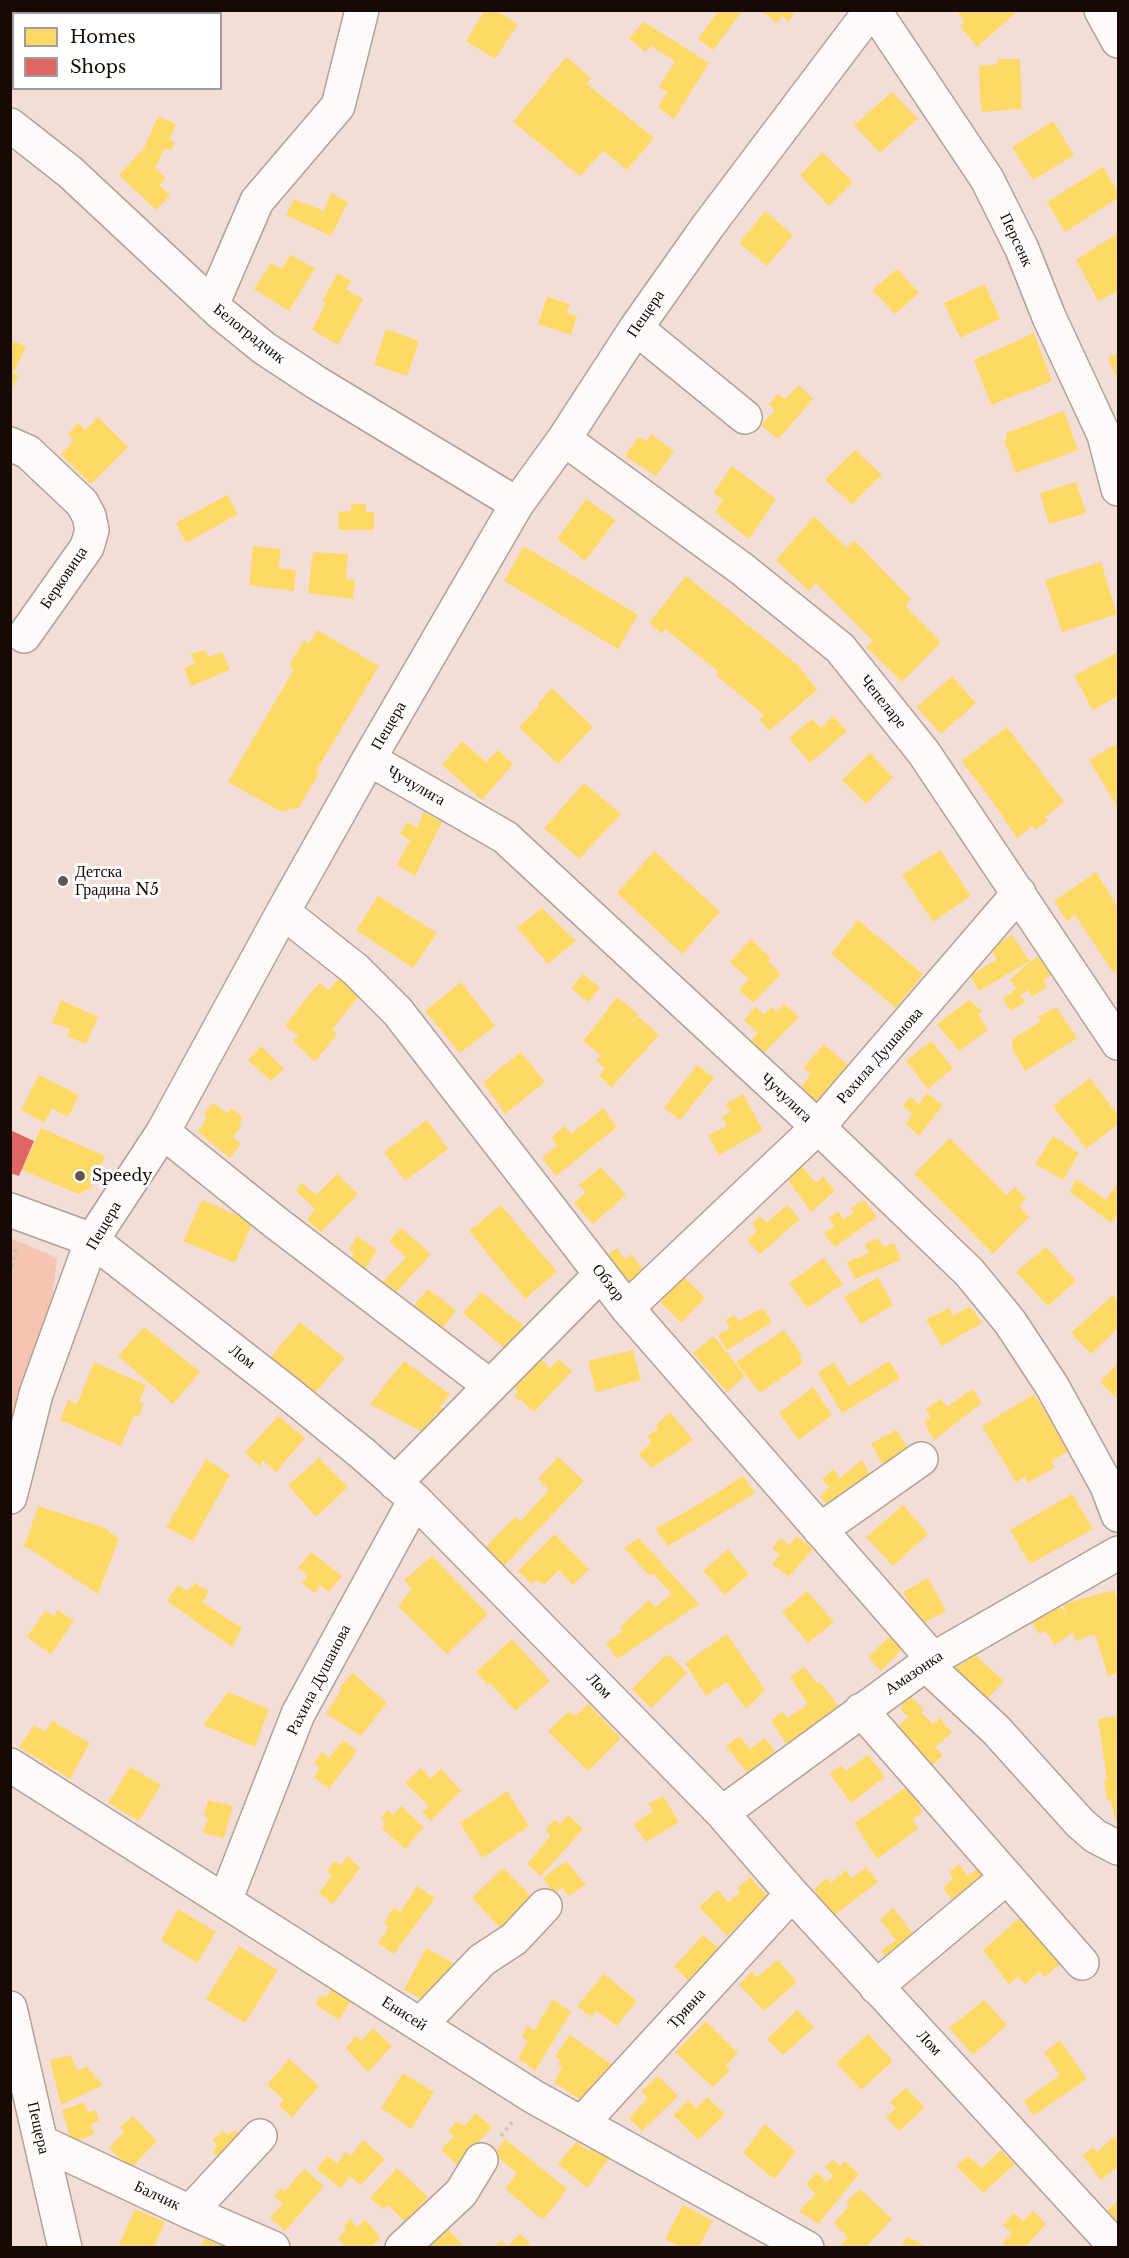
<!DOCTYPE html>
<html>
<head>
<meta charset="utf-8">
<style>
	body { margin:0 }
	#map { position:relative; width:1129px; height:2258px; overflow:hidden; background:#f2ded6; font-family:"Libre Baskerville",serif }
	canvas { display:block }
	.frame { position:absolute; inset:0; border:12px solid #170904; pointer-events:none }
	.legend { position:absolute; left:12px; top:12px; width:210px; height:78px; box-sizing:border-box; background:#fff; border:2px solid #a29d9b; margin:0; padding:8px 10px; list-style:none; font-size:18px; color:#170904 }
	.legend li { display:flex; align-items:center; gap:12px; height:30px }
	.legend b { width:30px; border:2px solid #a29d9b }
</style>
</head>
<body>
<div id="map">
<canvas width="1129" height="2258"></canvas>
<div class="frame"></div>
<ul class="legend">
<li><b style="height:16px;background:#ffd966"></b>Homes</li>
<li><b style="height:16px;background:#e06666"></b>Shops</li>
</ul>
</div>
<script>
const c = document.querySelector('canvas').getContext('2d');
c.lineJoin = 'round';
function paint(path, color) { c.fillStyle = color; c.fill(path, 'evenodd'); }
function strokePath(path, color, width, dash) { c.strokeStyle = color; c.lineWidth = width; c.lineCap = dash ? 'butt' : 'round'; c.setLineDash(dash || []); c.stroke(path); }
function write(font, color, halo, rows, align = 'center') {
  c.font = font + ' "Libre Baskerville",serif'; c.lineWidth = 6; c.setLineDash([]); c.textBaseline = 'middle'; c.strokeStyle = halo; c.fillStyle = color; for (const [text, x, y, turn = 0] of rows) {
    c.save(); c.translate(x, y); c.rotate((+turn || 0) * Math.PI / 180); c.textAlign = isNaN(turn) ? turn : align; if (halo) c.strokeText(text, 0, 0); c.fillText(text, 0, 0); c.restore();
  }
}
paint(new Path2D(`
	M11,1238L57,1258L53,1292L11,1448Z`), '#f6c5b1');
paint(new Path2D(`
	M10,10H19L18,14H14V23L10,28Z
	M485,10H495L518,24L495,59L466,41Z
	M719,10H743L713,50L698,39Z
	M760,10H796L789,21L782,16L777,23Z
	M956,10H1019L977,47L960,26L965,22Z
	M644,22L709,63L674,119L658,107L667,92L659,87L675,61L651,46L645,52L629,38Z
	M566,57L591,78L587,84L654,138L627,170L603,151L580,176L513,122Z
	M998,59H1020L1022,109L982,112L980,98L979,66L997,64Z
	M892,92L918,119L880,153L854,125Z
	M158,116L176,124L169,140L175,142L171,151L165,148L155,168L166,178L159,185L170,195L156,210L119,175L144,148Z
	M1053,121L1074,155L1033,180L1012,147Z
	M822,152L853,182L829,206L800,175Z
	M1103,167L1118,192V198L1065,232L1047,202Z
	M331,193L348,202L331,236L286,215L294,199L324,211Z
	M765,211L793,235L767,266L739,243Z
	M1118,233V291L1098,301L1076,260Z
	M290,255L315,268L289,311L254,289L271,263L282,269Z
	M897,269L919,293L895,314L872,290Z
	M338,273L351,281L346,289L363,299L338,345L312,330L326,303L322,301Z
	M985,284L1000,319L960,338L944,303Z
	M547,297L570,304L566,313L577,316L571,335L538,324Z
	M386,329L419,341L407,376L374,365Z
	M1034,333L1052,381L991,405L974,360Z
	M10,339L26,347L13,373L18,376L10,392Z
	M1118,354V374L1115,375L1108,357Z
	M799,385L813,399L778,439L761,425L775,411L769,404L778,394L785,399Z
	M1064,411L1078,450L1016,473L1004,441L1007,439L1006,433Z
	M98,417L128,447L91,484L61,455L74,440L68,434L78,423L85,430Z
	M651,434L674,451L656,476L625,456L638,437L647,441Z
	M855,450L882,475L852,504L825,480Z
	M732,466L776,499L749,539L715,512L723,500L713,493Z
	M1076,482L1086,513L1049,524L1040,493Z
	M227,495L238,514L186,543L176,523Z
	M586,499L616,520L585,561L557,539Z
	M351,504H366V512H374V530H338L339,512L351,511Z
	M814,516L847,548L854,540L911,599L905,606L941,642L902,682L866,647L873,641L816,583L809,591L776,560Z
	M253,546L281,549L279,568L296,570L294,591L249,585Z
	M524,546L638,615L618,649L504,581Z
	M313,552L348,554L346,579L355,580L353,599L308,593Z
	M1101,562L1117,614L1062,632L1045,580Z
	M686,576L798,665L817,690L769,731L759,719L764,715L716,675L719,672L665,629L662,634L649,623Z
	M317,630L379,666L316,771L319,773L299,808L280,811L228,782L294,669L289,666L304,640L309,644Z
	M205,650L208,657L222,652L230,670L191,686L184,668L195,663L191,654Z
	M1118,652V696L1093,710L1074,676Z
	M952,676L976,703L941,734L917,707Z
	M552,688L593,727L558,764L519,727L539,706L537,705Z
	M833,716L847,731L810,763L789,738L812,719L821,728Z
	M1007,727L1064,802L1045,817L1048,821L1035,830L1032,826L1017,838L988,795L961,761Z
	M462,741L486,762L498,750L513,764L482,800L442,765Z
	M1118,743V808L1089,760Z
	M870,753L893,777L866,804L842,780Z
	M584,783L621,814L579,859L544,828Z
	M424,812L442,822L415,876L397,865L410,840L400,834L407,822L417,828Z
	M940,850L971,896L933,922L902,875Z
	M654,851L720,912L682,954L617,893Z
	M1096,872L1118,907V971L1114,974L1075,915L1067,921L1054,901Z
	M378,896L437,933L413,968L356,930Z
	M542,908L576,941L548,964L517,928Z
	M858,920L923,974L896,1008L831,954Z
	M1012,935L1030,961L979,991L970,976L997,959L990,948Z
	M751,939L771,958L768,961L781,974L753,1003L739,990L749,979L730,962Z
	M1036,957L1043,960L1051,975L1043,980L1047,987L1032,997L1028,990L1020,995L1025,1002L1011,1011L1003,999L1016,989L1010,979Z
	M583,974L600,988L588,1002L571,988Z
	M340,977L361,994L332,1029L337,1034L315,1062L293,1041L298,1036L285,1025L319,983L329,990Z
	M461,982L495,1026L460,1053L425,1011Z
	M617,997L638,1014L626,1029L638,1016L659,1035L611,1088L599,1075L605,1069L596,1060L602,1056L583,1041Z
	M61,1000L98,1017L86,1044L67,1036L70,1029L52,1023Z
	M969,1000L982,1011L978,1014L988,1030L959,1051L937,1024Z
	M784,1004L799,1017L761,1056L748,1044L758,1033L744,1020L755,1007L764,1015L771,1007L777,1012Z
	M1056,1007L1077,1038L1025,1071L1012,1048L1013,1039L1041,1021L1038,1017Z
	M931,1041L953,1068L928,1089L906,1061Z
	M824,1044L854,1071L821,1112L799,1090L811,1074L803,1068Z
	M261,1046L284,1069L271,1081L248,1060Z
	M521,1052L545,1082L505,1114L483,1082Z
	M697,1065L714,1078L680,1120L664,1108Z
	M39,1075L79,1095L68,1117L52,1109L44,1123L21,1110Z
	M1090,1078L1118,1115V1124L1086,1149L1053,1106Z
	M927,1093L943,1105L919,1136L906,1124L912,1114L903,1106L910,1097L919,1104Z
	M743,1094L763,1130L719,1155L708,1135L727,1126L722,1117L730,1112L726,1104Z
	M213,1103L227,1113L231,1108L243,1117L239,1123L242,1125L233,1137L241,1144L230,1158L198,1132L207,1118L203,1115Z
	M603,1108L617,1127L556,1176L542,1158L557,1145L551,1138L564,1126L571,1134Z
	M427,1120L448,1149L405,1181L384,1152Z
	M41,1128L105,1156L91,1188L78,1194L22,1170Z
	M1053,1136L1079,1153L1063,1180L1035,1164Z
	M950,1138L1007,1195L1015,1187L1026,1199L1019,1206L1029,1217L993,1254L914,1174Z
	M800,1164L816,1183L823,1176L835,1191L811,1212L785,1176Z
	M601,1167L626,1195L593,1224L574,1203L586,1192L579,1185Z
	M337,1174L358,1194L321,1232L307,1220L315,1209L296,1191L302,1183L316,1195Z
	M1076,1179L1106,1200L1118,1183V1214L1111,1223L1070,1192Z
	M202,1200L253,1222L235,1263L183,1241Z
	M864,1200L877,1217L835,1247L824,1234L834,1226L829,1218L838,1211L843,1219L854,1213L851,1208Z
	M501,1205L557,1272L525,1299L469,1231Z
	M787,1205L800,1219L760,1254L747,1240L757,1231L752,1224L761,1216L766,1223Z
	M401,1228L431,1254L389,1300L376,1290L406,1257L389,1241Z
	M357,1236L377,1250L360,1277L344,1268L354,1253L349,1249Z
	M878,1238L883,1247L894,1243L901,1260L855,1279L847,1262L869,1253L865,1244Z
	M1046,1247L1076,1281L1048,1306L1016,1272Z
	M617,1248L625,1260L631,1254L646,1273L621,1291L601,1259Z
	M824,1258L843,1284L807,1308L789,1283Z
	M684,1277L705,1298L681,1323L660,1302Z
	M878,1277L893,1305L861,1324L844,1297Z
	M428,1289L456,1310L437,1336L408,1312Z
	M481,1292L529,1330L509,1352L463,1313Z
	M1113,1295L1118,1300V1328L1091,1354L1071,1333Z
	M970,1306L982,1323L942,1346L926,1320L949,1308L953,1316Z
	M763,1308L772,1322L727,1350L718,1335L730,1328L725,1320L734,1315L738,1321Z
	M300,1322L345,1358L314,1394L270,1358Z
	M144,1327L200,1372L173,1404L118,1356Z
	M784,1330L802,1355L799,1357L803,1363L760,1393L736,1362Z
	M714,1336L745,1376L727,1392L693,1353Z
	M633,1350L641,1380L596,1392L588,1361Z
	M540,1358L550,1368L559,1359L572,1371L534,1412L520,1399L518,1400L514,1396L518,1392L513,1386Z
	M404,1361L450,1394L440,1407L448,1413L443,1419L436,1413L424,1433L370,1404Z
	M889,1361L900,1378L842,1413L818,1373L834,1362L849,1386Z
	M94,1362L146,1385L139,1402L144,1404L139,1416L134,1415L121,1446L60,1420L68,1400L77,1404Z
	M1118,1363V1400L1100,1382Z
	M813,1387L832,1415L799,1440L779,1413Z
	M972,1389L982,1403L934,1440L924,1422L931,1418L926,1409L941,1399L947,1407Z
	M1034,1394L1069,1451L1051,1461L1055,1467L1028,1483L1025,1477L1016,1482L982,1426Z
	M670,1412L693,1440L652,1468L639,1454L651,1443L648,1436L658,1429L656,1425Z
	M278,1416L305,1438L276,1472L263,1461L260,1466L245,1453Z
	M896,1430L913,1456L886,1470L871,1444Z
	M558,1457L584,1481L504,1566L485,1548L515,1517L521,1521L549,1490L538,1479Z
	M319,1458L348,1487L316,1517L288,1485Z
	M206,1459L230,1475L193,1541L166,1527Z
	M862,1460L871,1476L833,1511L820,1497L829,1487L822,1479L833,1469L840,1478Z
	M743,1476L755,1493L713,1519L668,1546L655,1529L701,1503Z
	M1072,1494L1093,1529L1030,1564L1010,1530Z
	M903,1505L928,1534L893,1566L866,1537Z
	M38,1506L103,1527L119,1539L98,1594L28,1548H24L23,1545L26,1542Z
	M555,1534L589,1569L573,1585L559,1570L544,1585L537,1580L532,1584L518,1571Z
	M797,1536L813,1549L789,1577L772,1564L780,1555L772,1548L781,1538L789,1545Z
	M639,1538L699,1604L617,1659L606,1643L623,1631L620,1627L649,1600L655,1607L672,1594L653,1574L650,1576L624,1548Z
	M728,1549L749,1574L725,1595L703,1571Z
	M311,1552L342,1576L329,1592L320,1585L315,1593L302,1583L308,1575L298,1568Z
	M432,1556L488,1614L447,1654L398,1606L412,1589L404,1580Z
	M928,1578L946,1611L920,1625L903,1592Z
	M195,1583L209,1592L202,1602L242,1628L232,1647L167,1601L178,1585L188,1591Z
	M1114,1590L1118,1602V1673L1108,1676L1095,1634L1075,1641L1073,1632L1055,1645L1045,1631L1039,1634L1029,1618L1044,1606L1049,1613L1059,1606L1066,1613L1063,1604Z
	M807,1591L834,1622L808,1643L782,1612Z
	M58,1610L74,1621L51,1654L27,1637L45,1611L54,1616Z
	M727,1634L765,1690L746,1709L726,1682L706,1696L685,1663Z
	M892,1634L905,1646L881,1671L868,1657Z
	M512,1639L550,1681L515,1711L490,1683L488,1685L476,1672Z
	M973,1653L1004,1681L984,1702L936,1666L947,1655L961,1665Z
	M669,1655L687,1673L651,1708L632,1689L665,1656Z
	M804,1667L818,1684L820,1682L839,1707L786,1744L771,1720L783,1712L787,1718L808,1704L790,1677Z
	M353,1673L387,1703L361,1736L326,1714L341,1690L339,1688Z
	M228,1692L269,1709L255,1747L203,1725Z
	M910,1695L924,1710L921,1712L933,1724L940,1718L952,1733L935,1747L943,1755L929,1769L892,1732L908,1717L900,1708Z
	M588,1704L621,1738L588,1771L548,1731L569,1711L575,1716Z
	M1118,1716V1819L1115,1820L1111,1801L1107,1800L1104,1780H1107L1098,1719Z
	M52,1721L90,1743L70,1779L19,1747L34,1725L45,1732Z
	M739,1736L750,1749L765,1738L775,1751L748,1774L726,1746Z
	M343,1740L357,1751L329,1789L314,1777L320,1768L314,1763L322,1752L329,1758Z
	M868,1755L885,1777L851,1803L830,1774L841,1765L846,1771Z
	M130,1767L161,1785L139,1821L108,1803Z
	M421,1768L431,1778L441,1769L461,1791L431,1821L422,1812L429,1806L405,1783Z
	M916,1781L923,1793L916,1800L923,1812L913,1819L918,1829L877,1859L854,1823Z
	M507,1791L529,1826L482,1858L460,1823Z
	M663,1796L679,1822L646,1842L634,1824L653,1811L648,1804Z
	M208,1800L233,1806L224,1838L203,1833L208,1818L204,1816Z
	M401,1806L424,1827L405,1849L382,1828L385,1823L381,1819L387,1810L393,1815Z
	M568,1815L583,1829L541,1876L527,1864L551,1835L545,1830L555,1819L560,1824Z
	M347,1856L360,1868L333,1904L319,1893L332,1876L327,1871L334,1861L341,1865Z
	M566,1861L586,1885L568,1896L563,1888L553,1892L543,1878Z
	M959,1864L968,1876L977,1869L988,1884L959,1908L943,1888L953,1879L949,1872Z
	M866,1867L878,1882L832,1917L814,1889L827,1878L831,1883L846,1870L851,1879Z
	M503,1868L537,1902L505,1933L472,1898Z
	M750,1877L769,1898L727,1936L699,1907L718,1890L728,1902L740,1893L737,1889Z
	M417,1886L435,1898L394,1954L378,1943L389,1927L384,1923L394,1907L400,1912Z
	M893,1908L920,1943L893,1964L881,1951L896,1940L880,1920Z
	M178,1909L216,1932L197,1963L161,1940Z
	M1023,1915L1037,1932L1034,1934L1060,1964L1045,1977L1040,1971L1025,1984L1018,1976L1009,1985L983,1950Z
	M703,1935L719,1948L688,1980L674,1967Z
	M239,1946L278,1970L245,2023L206,1999Z
	M426,1948L455,1964L431,2006L404,1989Z
	M778,1960L797,1982L764,2011L739,1985L752,1971L757,1977Z
	M604,1974L637,2001L617,2026L597,2011L591,2017L577,2006Z
	M338,1979L357,1992L339,2020L315,2004L321,1995L326,1998Z
	M553,1999L571,2012L535,2071L518,2058L528,2041L522,2037L527,2026L534,2031Z
	M984,2000L1007,2025L973,2055L949,2028Z
	M797,2010L814,2027L783,2055L767,2039Z
	M706,2021L738,2053L726,2065L730,2070L713,2087L675,2052Z
	M373,2028L392,2046L368,2072L346,2048L356,2036L361,2041Z
	M868,2034L893,2061L861,2090L836,2063Z
	M570,2035L614,2066L585,2103L554,2082L562,2068L558,2065L560,2060L555,2056Z
	M1060,2040L1087,2079L1033,2116L1024,2101L1060,2075L1044,2053Z
	M71,2055L77,2070L87,2067L103,2085L61,2105L50,2060Z
	M289,2059L319,2086L292,2117L279,2106L284,2100L267,2085Z
	M403,2073L434,2092L411,2129L381,2108Z
	M658,2076L678,2096L642,2131L629,2118L648,2098L641,2091Z
	M906,2088L925,2107L899,2131L886,2117L896,2108L890,2102Z
	M707,2097L725,2114L698,2140L673,2115L688,2100L696,2108Z
	M84,2102L88,2112L96,2110L99,2121L91,2124L94,2134L72,2143L62,2110Z
	M476,2113L492,2127L457,2165L441,2150L454,2136L448,2131L457,2121L464,2126Z
	M133,2116L157,2141L130,2169L109,2148L124,2132L120,2127Z
	M765,2124L796,2152L774,2179L743,2153Z
	M235,2130L247,2141L225,2163L213,2152L217,2146L213,2140L222,2131L228,2135Z
	M1116,2135L1118,2138V2167L1101,2180L1083,2156L1093,2147L1097,2152Z
	M505,2139L567,2189L543,2220L505,2189L517,2173L494,2154Z
	M363,2140L385,2159L361,2185L350,2177L340,2188L317,2169L327,2156L337,2163L346,2152L351,2156Z
	M576,2142L589,2151L595,2144L611,2156L587,2188L558,2164Z
	M1001,2150L1015,2164L983,2193L956,2166L968,2156L982,2168Z
	M833,2159L840,2166L845,2161L859,2174L818,2224L799,2211L816,2194L806,2184L817,2172L827,2182L833,2175L825,2168Z
	M397,2168L428,2197L406,2223L388,2205L384,2210L370,2198Z
	M304,2169L324,2186L285,2231L270,2218L283,2203L274,2196L281,2188L284,2192Z
	M860,2189L892,2219L866,2247H838L848,2238L834,2223L849,2206L846,2202Z
	M1118,2201V2236L1101,2216Z
	M683,2205L713,2221L699,2247H680L665,2239Z
	M135,2209L165,2222L154,2247H118Z
	M1033,2211L1046,2224L1025,2247H1006L1002,2243L1012,2233L1003,2225L1013,2213L1023,2221Z
	M350,2219L357,2227L365,2219L381,2238L371,2247H341L344,2245L338,2239L346,2230L343,2227Z
	M446,2227L465,2247H423Z
	M520,2234L533,2247H494L502,2240L507,2247Z
	M907,2237L928,2247H901Z
	M205,2239L224,2247H201Z`), '#ffd966');
paint(new Path2D(`
	M10,1130L34,1141L19,1176L10,1173Z`), '#e06666');
const minor = new Path2D(`
	M874,10L987,179L1022,249L1049,317L1104,435L1118,489
	M1101,10L1118,41
	M10,125L70,172L222,314L264,348L317,383L517,504
	M212,305L257,201L338,106L362,10
	M636,328L745,417
	M564,439L742,569L840,648L924,753L1118,1043
	M10,444L28,452L82,503L89,516L92,530L87,547L24,636
	M369,759L505,837L818,1127L969,1272L1010,1322L1052,1386L1107,1486L1118,1515
	M283,912L355,969L398,1012L627,1308L933,1659
	M163,1132L275,1222L490,1386
	M10,1210L92,1240L288,1393L363,1454L415,1500L722,1813L792,1894L1117,2248
	M627,1308L818,1127L1019,893
	M395,1483L600,1275
	M10,1497L36,1394L92,1240L163,1132L283,912L369,759L517,504L564,439L636,328L708,226L871,10
	M820,1530L921,1459
	M925,1664L996,1730L1080,1823L1095,1836L1118,1848
	M861,1710L1082,1963
	M10,1765L534,2097L807,2248
	M722,1813L933,1659L1118,1553
	M225,1901L298,1714L415,1500
	M876,1987L1007,1877
	M10,2008L65,2248
	M421,2024L482,1960L514,1939L545,1906
	M582,2123L792,1894
	M41,2142L190,2212L273,2248
	M190,2212L260,2136
	M402,2248L461,2193L481,2160`);
strokePath(minor, '#b0a09a', 36);
strokePath(new Path2D(`
	M10,1274L17,1245
	M501,2136L513,2121`), '#c9c2bf', 4, [3, 4.5]);
strokePath(minor, '#fdfaf9', 33);
for (const [x, y, r, color] of [
	[63,881,6,"#64544e"],
	[80,1176,6,"#64544e"]
]) { const dot = new Path2D(); dot.arc(x, y, r, 0, 2 * Math.PI); c.fillStyle = color; c.fill(dot); strokePath(dot, '#fff', 2); }
write('16px', '#170904', '#fff', [
	["Персенк",1016,240,65],
	["Пещера",646,314,-56],
	["Белоградчик",249,334,38],
	["Берковица",64,578,-56],
	["Чепеларе",883,702,51],
	["Пещера",389,726,-60],
	["Чучулига",416,786,30],
	["Рахила Душанова",880,1056,-49],
	["Чучулига",786,1098,43],
	["Пещера",104,1226,-60],
	["Обзор",608,1283,52],
	["Лом",242,1357,38],
	["Амазонка",914,1673,-34],
	["Рахила Душанова",319,1680,-63],
	["Лом",599,1686,46],
	["Трявна",687,2009,-48],
	["Енисей",404,2014,32],
	["Лом",929,2043,47],
	["Пещера",38,2128,77],
	["Балчик",157,2196,25]
]);
write('16px', '#170904', '#fff', [
	["Детска",75,872],
	["Градина N5",75,890],
	["Speedy",92,1176]
], 'left');
</script>
</body>
</html>
